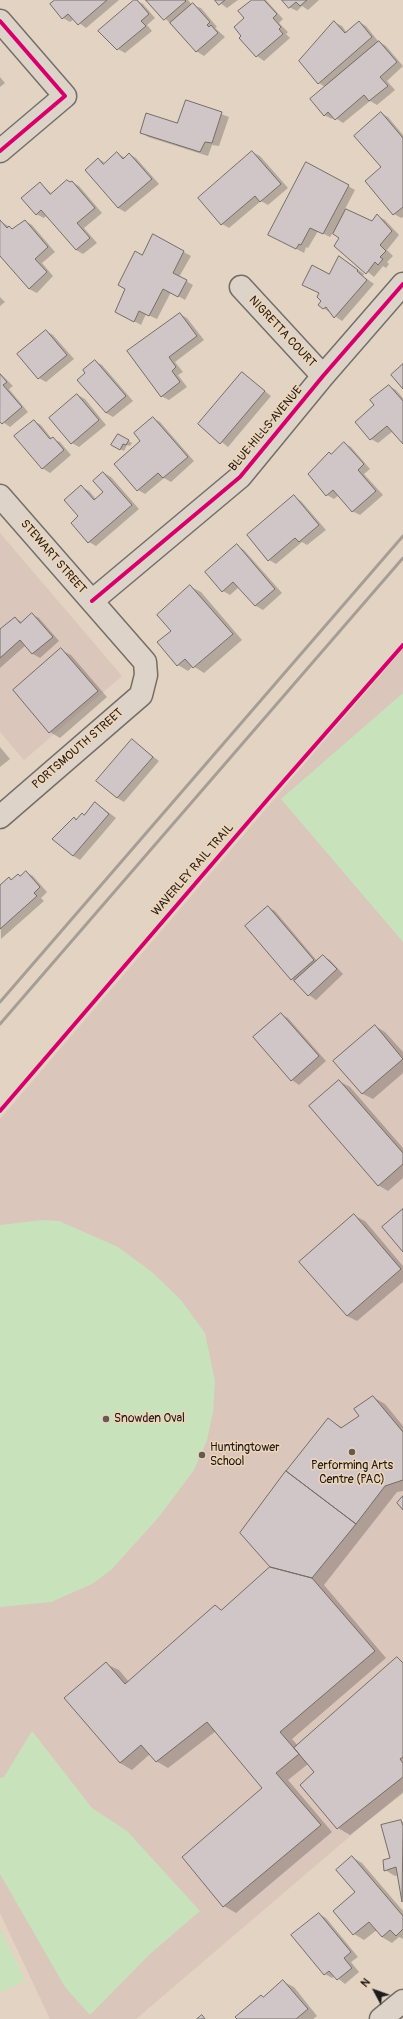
<!DOCTYPE html>
<html>
<head>
<meta charset="utf-8">
<style>
	body { margin:0 }
	#map { position:relative; width:403px; height:2019px; overflow:hidden; background:#e2d3c3; font-family:Pangolin,sans-serif }
	canvas { display:block }
	.north { position:absolute; left:355px; top:1971px; width:40px; height:40px; -webkit-text-stroke:3px #efd4b6; paint-order:stroke; rotate:311deg; font-size:11px; font-weight:700; line-height:16px; text-align:center; color:#1c1c1c }
	.north::after { content:''; display:block; margin:auto; width:14px; height:18px; background:#1c1c1c; clip-path:polygon(50% 0,100% 100%,50% 72%,0 100%) }
</style>
</head>
<body>
<div id="map">
<canvas width="403" height="2019"></canvas>
<div class="north">N</div>
</div>
<script>
const c = document.querySelector('canvas').getContext('2d');
c.lineJoin = 'round';
function paint(path, color) { c.fillStyle = color; c.fill(path, 'evenodd'); }
function strokePath(path, color, width, dash) { c.strokeStyle = color; c.lineWidth = width; c.lineCap = dash ? 'butt' : 'round'; c.setLineDash(dash || []); c.stroke(path); }
function write(font, color, halo, rows, align = 'center') {
  c.font = font + ' Pangolin,sans-serif'; c.lineWidth = 3; c.setLineDash([]); c.textBaseline = 'middle'; c.strokeStyle = halo; c.fillStyle = color; for (const [text, x, y, turn = 0] of rows) {
    c.save(); c.translate(x, y); c.rotate((+turn || 0) * Math.PI / 180); c.textAlign = isNaN(turn) ? turn : align; if (halo) c.strokeText(text, 0, 0); c.fillText(text, 0, 0); c.restore();
  }
}
paint(new Path2D(`
	M0,533L122,676L24,760L0,732Z
	M403,649V1791L136,2019H50L0,1913V1119Z`), '#dac6bb');
paint(new Path2D(`
	M403,693V942L281,799Z
	M43,1220L59,1221L118,1247L152,1272L181,1300L205,1333L215,1381L213,1412L207,1440L194,1470L158,1518L111,1570L92,1584L51,1602L0,1607V1225Z
	M32,1731L92,1808L127,1831L200,1911L150,1954L90,2015L65,1987L0,1874V1778L4,1777Z
	M0,1929L25,1980L0,1993Z`), '#c8e3bc');
paint(new Path2D(`
	M56,0H119L86,28L74,19L70,22L63,18Z
	M135,0L143,4L155,18L147,25L152,31L125,53L118,49L99,31Z
	M148,0H188L192,5L201,8L217,27L215,28L225,37L204,56L196,51Z
	M216,0H238L227,8Z
	M253,0H266L283,19L279,23L288,32L286,34L290,38L264,61L257,56L241,38L243,36L245,18Z
	M283,0H319L308,10L302,6L297,11L289,7Z
	M334,22L342,26L347,33L359,22L366,26L378,41L386,46L403,66L387,81L395,90L377,105L370,101L343,123L334,117L332,119L324,115L325,87L319,83Z
	M0,77L5,83L0,87Z
	M187,101L229,117L219,146L212,145L208,156L148,137L141,132L177,124Z
	M381,113L388,117L403,135V217L401,218L394,214L383,167Z
	M252,152L260,156L288,188L268,205L261,201L229,228L222,224L199,198Z
	M117,153L125,158L129,154L136,158L159,184L125,212L118,208L99,159L105,163Z
	M72,182L79,186L102,213L84,228L97,243L83,254L76,250L47,215L44,218L36,214L40,183L52,194Z
	M348,186L355,190L345,209L373,222L378,216L385,220L399,235L387,250L393,256L387,262L389,264L386,268L383,266L374,277L336,245L340,238L333,233L330,237L318,231L308,248L306,247L304,253L276,238Z
	M0,221L13,229L25,221L32,225L55,252L42,263L53,276L37,293L29,289L0,254Z
	M153,235L191,256L179,277L193,285L185,300L171,292L157,319L146,314L141,325L123,315L126,289Z
	M346,261L364,274L363,276L374,284L342,321L319,305L323,301L330,275Z
	M0,297L5,302L0,306Z
	M180,314L187,318L204,340L175,362L183,372L178,375L187,387L169,400L161,396L129,352Z
	M46,331L53,335L74,359L46,382L39,378L19,354Z
	M95,361L102,365L133,401L113,417L106,413Z
	M0,373L13,386L9,389L28,412L10,427L0,420Z
	M242,373L271,396L228,447L199,424Z
	M389,386L396,390L403,398V443L393,431L378,443L371,439L376,405Z
	M78,395L85,399L106,425L79,447L72,443Z
	M153,418L160,422L194,461L171,482L164,478L145,494L138,490L142,441Z
	M34,421L41,425L52,439L60,442L71,455L50,473L42,468Z
	M118,435L132,443L130,446L127,445L124,451L113,445Z
	M344,443L351,447L370,469L364,474L383,495L360,515L352,511L339,495L334,499L327,495L331,455Z
	M104,473L111,477L139,509L96,546L89,542L79,516L81,487L89,491L96,499L104,492Z
	M294,497L301,501L326,530L307,545L302,542L276,564L269,560Z
	M237,546L244,550L282,593L263,610L256,606L239,587L230,595L223,591Z
	M191,587L201,592L242,640L204,673L193,666L188,671L178,665L159,643L172,631Z
	M32,614L39,618L59,641L40,658L33,654L26,645L0,668V631L15,618L23,623Z
	M61,650L71,655L107,697L60,738L50,732Z
	M132,740L159,761L124,802L117,798Z
	M0,747L10,759L0,767Z
	M96,803L116,818L80,860L73,856L74,819L77,820L85,816Z
	M26,872L33,876L47,892L41,898L44,901L1,939L0,887L9,879L12,880Z
	M268,907L275,911L317,961L323,956L330,960L343,974L316,1000L309,995L292,979L246,926Z
	M281,1014L288,1018L326,1061L299,1085L292,1080Z
	M375,1026L385,1032L403,1052V1073L373,1099L363,1094L335,1062Z
	M339,1081L350,1087L403,1148V1178L388,1191L378,1185Z
	M355,1216L365,1221L403,1266V1282L357,1321L347,1316Z
	M373,1397L385,1404L403,1426V1491L397,1492L324,1585L386,1658L292,1739L298,1746L397,1658L403,1662V1793L350,1835L338,1828L315,1772L308,1764L288,1780L332,1832L236,1913L224,1906L183,1857L264,1788L216,1731L168,1768L156,1761L150,1754L132,1770L120,1763L106,1664L119,1670L129,1682L215,1606L222,1610L272,1567L328,1419L343,1428L360,1416Z
	M401,1821L403,1822V1901L398,1875L395,1876L385,1870L392,1859Z
	M352,1857L362,1863L403,1911V1939L399,1937L392,1943L382,1937L377,1930L364,1940L354,1934L335,1911L357,1892Z
	M319,1914L326,1918L358,1957L351,1962L359,1972L345,1984L335,1976L332,1978L325,1974Z
	M284,1982L294,1987L317,2016L313,2019H238L261,1996L265,1998Z`), '#0003');
const building = new Path2D(`
	M55,0H107L78,25L68,14L62,19L50,4Z
	M134,0H137L149,14L141,21L146,26L117,50L98,31Z
	M146,0H185L186,1L164,20Z
	M215,0H225L219,5Z
	M252,0H264L277,14L273,18L281,27L279,29L283,34L256,57L239,38L241,36L234,27L244,18L238,11Z
	M282,0H307L300,6L296,2L289,8Z
	M193,3L210,22L207,25L209,27L211,25L218,33L196,52L170,23Z
	M334,21L345,33L359,21L372,37L318,84L299,61Z
	M379,41L397,62L380,77L388,86L369,101L364,95L335,120L328,112L324,116L310,99Z
	M186,100L222,112L212,143L205,142L200,152L140,133L146,113L177,123Z
	M381,112L403,138V207L393,215L365,181L381,167L354,136Z
	M252,151L281,184L260,202L255,196L221,225L198,198Z
	M117,152L123,159L129,153L152,179L118,208L85,170L98,158L103,164Z
	M306,162L349,185L323,234L310,228L301,245L299,244L296,249L268,235Z
	M67,180L70,182L72,181L95,208L77,223L90,238L76,250L41,210L36,215L21,198L40,182L50,194Z
	M346,209L372,221L377,214L392,231L380,245L386,251L380,257L383,259L378,265L375,262L366,274L334,246L339,238L333,234Z
	M0,220L7,228L9,226L12,229L25,220L48,247L35,259L47,272L29,289L0,256Z
	M153,234L184,251L173,273L187,280L178,297L163,289L149,316L139,311L134,322L115,312L125,289L118,285L135,251L142,255Z
	M339,256L358,270L357,271L367,280L334,318L326,307L323,309L318,305L321,301L317,297L319,293L302,285L312,265L329,274Z
	M180,313L197,336L169,357L176,367L172,371L180,382L161,397L127,351Z
	M46,330L67,355L38,379L17,354Z
	M95,360L126,396L106,413L77,380L85,373L83,370Z
	M403,364V389L391,375Z
	M242,372L265,391L220,444L198,424Z
	M0,374L7,382L3,385L22,407L2,424L0,422Z
	M389,385L403,401V444L387,426L370,440L355,422L374,405L370,400Z
	M77,394L99,420L71,444L49,418Z
	M153,417L188,457L163,478L158,473L137,491L114,464L140,441L134,433Z
	M34,420L50,439L53,437L64,450L42,469L14,436Z
	M118,434L129,440L126,445L123,444L120,450L111,445Z
	M344,442L364,464L358,470L376,491L352,512L333,490L326,496L308,474L329,452L331,454Z
	M103,472L132,505L88,543L71,523L78,516L64,500L81,485L94,500L103,492L93,481Z
	M294,495L319,525L299,542L295,538L268,561L247,535Z
	M237,544L275,589L255,606L233,582L222,592L205,572Z
	M190,585L233,634L193,668L185,659L177,666L157,642L171,631L157,615Z
	M32,613L53,637L32,654L20,640L0,658V629L15,617L20,623Z
	M61,648L98,691L49,733L13,690Z
	M132,739L153,757L117,798L96,781Z
	M95,802L109,814L73,856L52,839L74,817L76,820L82,813L84,815Z
	M26,871L40,887L34,893L37,896L0,929V885L9,877L11,880L18,874L20,876Z
	M268,906L314,960L291,980L245,926Z
	M323,955L337,969L308,996L294,981Z
	M281,1013L319,1056L291,1081L253,1037Z
	M375,1025L403,1059L362,1094L333,1061Z
	M339,1080L403,1153V1164L378,1186L309,1106Z
	M403,1209V1252L382,1227Z
	M354,1214L401,1269L347,1316L299,1262Z
	M373,1396L403,1432V1480L385,1486L356,1524L286,1471L328,1418L341,1428L359,1416L354,1409Z
	M286,1471L356,1524L312,1578L270,1567L240,1533Z
	M403,1496V1510L397,1503Z
	M270,1567L312,1578L375,1651L280,1732L299,1754L276,1773L321,1825L223,1907L182,1857L262,1788L207,1722L156,1762L141,1745L120,1763L64,1698L106,1662L125,1684L215,1605L221,1610Z
	M397,1657L403,1663V1757L400,1759L403,1763V1777L337,1829L300,1785L314,1772L294,1748Z
	M401,1820L403,1826L402,1902L396,1867L384,1871L383,1860L390,1858L381,1825Z
	M352,1856L403,1916V1929L396,1936L390,1930L382,1937L369,1922L353,1935L333,1911L355,1892L336,1870Z
	M319,1913L351,1952L344,1958L352,1968L337,1980L329,1971L324,1975L291,1935Z
	M283,1980L308,2009L296,2019H237L235,2017L261,1995L263,1997Z
	M202,2015L205,2019H197Z`);
paint(building, '#d1c6c7');
strokePath(building, '#756e67', 1);
const minor = new Path2D(`
	M0,21L65,96L0,151
	M241,287L323,376
	M0,496L145,662L146,675L141,695L0,817
	M92,601L240,477L323,376L403,284
	M381,2019L403,2001`);
strokePath(minor, '#756e67', 25);
strokePath(minor, '#ddd3c8', 22);
strokePath(new Path2D(`
	M0,1002L403,536
	M0,1024L403,558`), '#a69e95', 3);
strokePath(new Path2D(`
	M0,21L65,96L0,151
	M92,601L240,477L323,376L403,284
	M0,1111L268,799L403,645`), '#d6006c', 4);
for (const [x, y, r, color] of [
	[106,1419,4,"#615c56"],
	[352,1452,4,"#615c56"],
	[202,1455,4,"#615c56"]
]) { const dot = new Path2D(); dot.arc(x, y, r, 0, 2 * Math.PI); c.fillStyle = color; c.fill(dot); strokePath(dot, '#efd4b6', 1.5); }
write('12px', '#1c1c1c', '#efd4b6', [
	["NIGRETTA COURT",282,332,47],
	["BLUE HILLS AVENUE",266,429,-50],
	["STEWART STREET",53,557,49],
	["PORTSMOUTH STREET",78,749,-41],
	["WAVERLEY RAIL TRAIL",193,870,-49]
]);
write('12px', '#1c1c1c', '#efd4b6', [
	["Snowden Oval",114,1419],
	["Huntingtower",210,1448],
	["School",210,1462],
	["Performing Arts",352,1466,"center"],
	["Centre (PAC)",352,1480,"center"]
], 'left');
</script>
</body>
</html>
